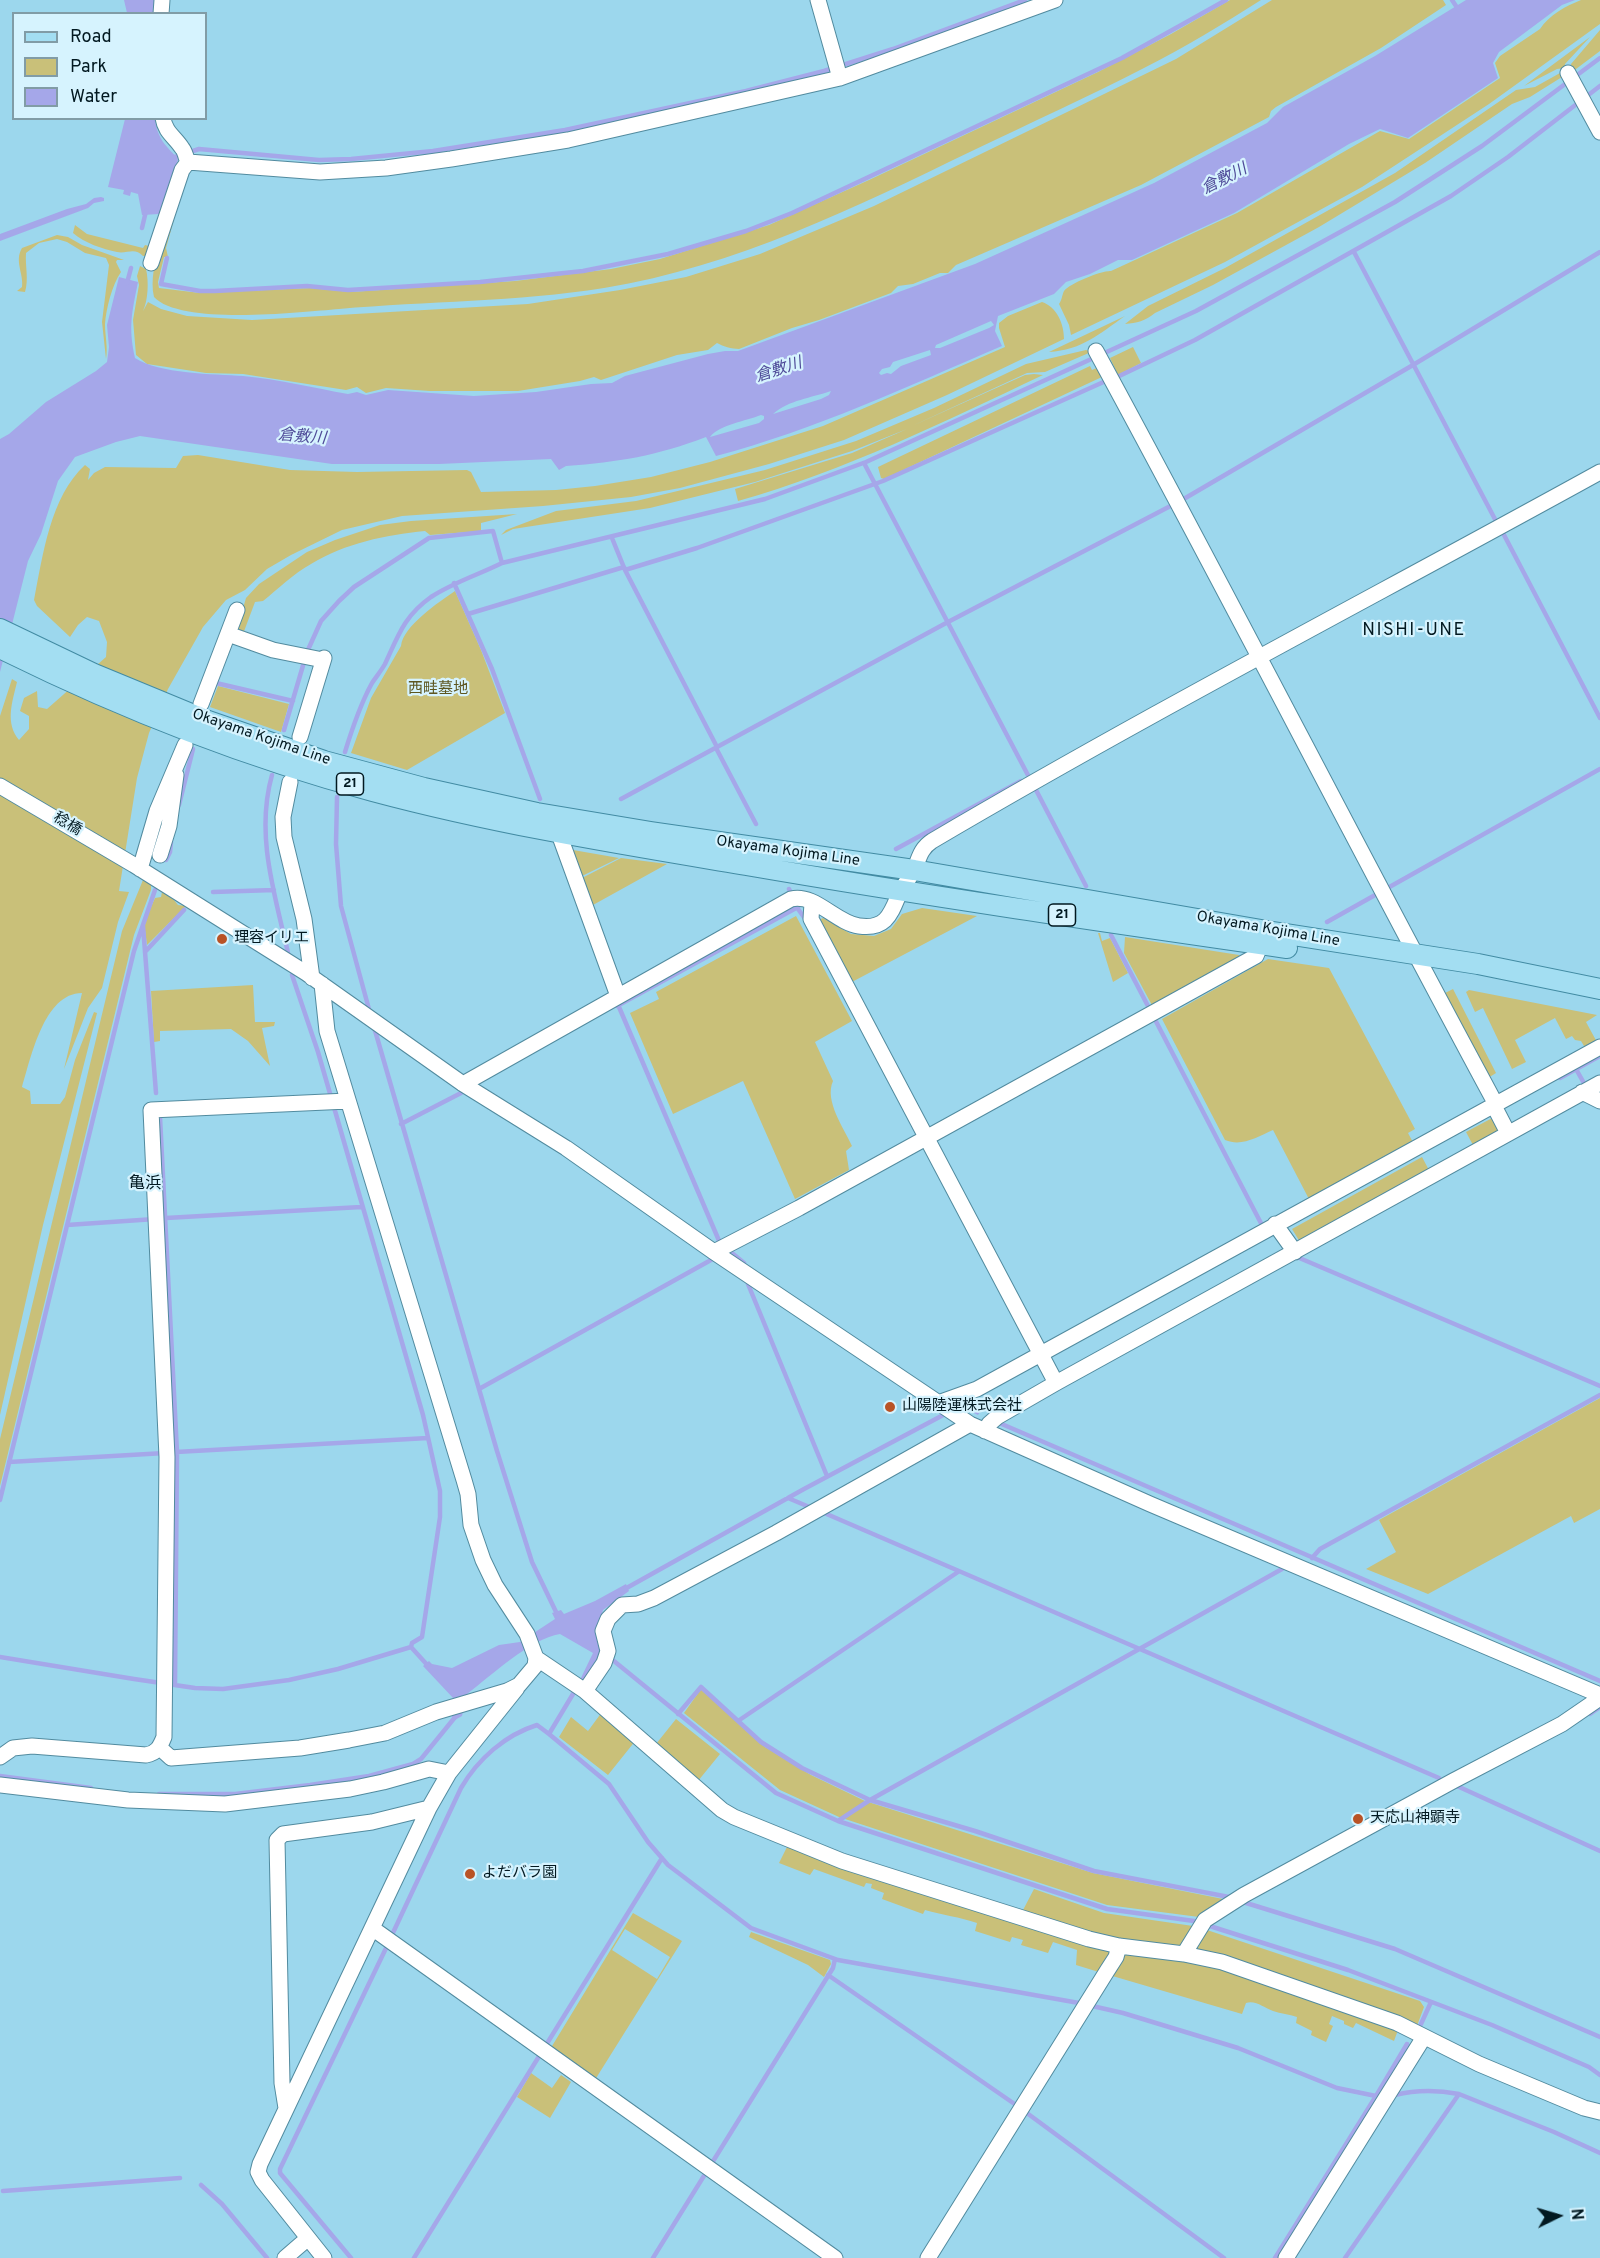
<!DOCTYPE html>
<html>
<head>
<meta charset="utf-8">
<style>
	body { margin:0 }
	#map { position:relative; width:1600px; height:2258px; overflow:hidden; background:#9cd7ed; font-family:Overpass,sans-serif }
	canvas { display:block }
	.legend { position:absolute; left:12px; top:12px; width:195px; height:108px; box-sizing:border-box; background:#d6f3fe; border:2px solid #819ca6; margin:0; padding:8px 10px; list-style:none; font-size:18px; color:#021921 }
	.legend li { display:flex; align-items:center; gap:12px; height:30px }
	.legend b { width:30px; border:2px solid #819ca6 }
	.north { position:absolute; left:1528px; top:2186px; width:60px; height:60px; -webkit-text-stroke:4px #d6f3fe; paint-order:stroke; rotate:85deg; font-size:16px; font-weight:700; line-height:24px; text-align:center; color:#021921 }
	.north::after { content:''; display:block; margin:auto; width:21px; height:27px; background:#021921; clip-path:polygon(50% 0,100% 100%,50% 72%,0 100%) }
</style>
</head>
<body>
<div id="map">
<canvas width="1600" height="2258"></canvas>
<ul class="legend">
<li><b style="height:8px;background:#a3def2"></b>Road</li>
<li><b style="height:16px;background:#c9c079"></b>Park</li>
<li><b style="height:16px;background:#a5a7e9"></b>Water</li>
</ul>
<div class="north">N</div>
</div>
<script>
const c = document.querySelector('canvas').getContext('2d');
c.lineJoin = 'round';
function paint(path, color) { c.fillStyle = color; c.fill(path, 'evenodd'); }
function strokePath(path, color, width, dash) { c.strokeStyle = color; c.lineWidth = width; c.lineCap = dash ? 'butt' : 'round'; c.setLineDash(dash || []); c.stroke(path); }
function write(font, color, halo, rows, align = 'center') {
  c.font = font + ' Overpass,"Noto Sans JP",sans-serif'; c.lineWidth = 4.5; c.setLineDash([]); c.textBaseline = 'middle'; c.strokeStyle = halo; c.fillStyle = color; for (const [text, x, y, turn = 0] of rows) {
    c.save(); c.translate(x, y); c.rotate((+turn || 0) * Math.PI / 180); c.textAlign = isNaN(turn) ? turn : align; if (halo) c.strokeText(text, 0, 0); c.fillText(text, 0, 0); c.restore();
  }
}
paint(new Path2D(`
	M1230,0H1261C1223,24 1184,48 1144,68C1088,97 1030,123 974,150C854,208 737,266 604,288C517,302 427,301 339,309C301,312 181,326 154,297C147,264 170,222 182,191L166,248L168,257H164L158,282L159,288L200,293L310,288L351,292L515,281L611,269L660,259L769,225L869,180L1098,72L1171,34Z
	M1272,0H1443L1446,5L1381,48L1276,107L1271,111L1269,117L1141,185L956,265L948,273H940L913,284L898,286L891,293L819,320L792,328L739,349C732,349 722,346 717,343L708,350L677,355L601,380L594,377L580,381L518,391H430L386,388L366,393L357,387L346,390L243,374L206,373L147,364L136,355L133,320L139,285L137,276L140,266L146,269C149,282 148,300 143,311L148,302L161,309L187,316L252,320L528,304L620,290L686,277L760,254L874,206L1176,59Z
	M1581,0H1600V24L1489,104L1362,187L1225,262L1071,335L1069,325L1059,304C1062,300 1062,295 1064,291C1070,283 1103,270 1111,271L1237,213L1380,131L1409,139L1500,78L1495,63L1500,56L1540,29C1549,15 1566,6 1581,0Z
	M1600,30V51L1572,72L1571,64Z
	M1590,37L1565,64V68L1557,69L1524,86Z
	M1560,73L1563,74L1562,77L1530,97L1512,104L1425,163L1319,227L1213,285L1155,313C1145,321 1137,323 1125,324L1148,306L1225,268L1395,173L1516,90L1535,87Z
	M75,225L87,234L143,248L145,245L149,246V256H143C135,247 127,254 117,252C103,249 84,243 73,233Z
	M57,235L68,237L82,245L124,260H117L116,262L121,272C112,285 106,309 105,324C105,336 108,347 106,359L102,322L109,265L106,258L85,253L67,242L57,239L39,243L26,253C25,266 29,279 25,292L17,291L22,287C24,274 14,261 22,248Z
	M1042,302C1057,307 1064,324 1064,339L947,395L844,440L769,464L680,488L631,497L543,506L402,516L342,530L291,555L267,569L245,590L226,600L203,627L168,689L149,733L137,778L119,891L129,892L118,922L102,988L88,1008L64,1069L82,993C44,993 31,1058 22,1087L30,1091L31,1104H60L65,1097L75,1060L94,1012L97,1013L43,1225L0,1415V716L12,679L17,682C12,703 5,723 19,740L29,729V716L20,711L24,698L37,691L38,707L47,709L106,657L107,642L99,621L87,617L78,625L70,637L37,606L34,600C43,555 50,497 85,465L90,469L88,480L94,473L105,467L176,468L183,456L198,455L290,470L357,472L467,470L471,472L481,492L556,490L595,486L651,477L710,462L823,426L1005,347L999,328V323L1008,316Z
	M1125,316C1099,334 1082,350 1049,352Z
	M1133,347L1141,363L1118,375L1110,358Z
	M1086,350L1091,352L1045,372L1027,373L912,426L1025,375L1034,374L1043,375C944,422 844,471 738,501L735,489L852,453L907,429L852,451L755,482L650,508L513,529L501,535L506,530L556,511L636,501L765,470L856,441L934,408L1026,364Z
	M1090,366L1092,370L1099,367L1104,376L884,479L881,478L878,467Z
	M517,514L481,523V531L430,535L425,531C385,535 346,543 311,564C293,574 278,589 263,601L255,602L243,634L237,629L246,598L259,584L307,552L335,540L380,525L411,521Z
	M455,591L481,650L505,713L407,770L351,753L371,698L401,646C403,626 439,602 455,591Z
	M218,686L289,704L281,732L210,707Z
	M573,850L619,858L582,876Z
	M621,858L667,864L593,905L586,899L582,878Z
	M143,880L151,885V890L134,935L0,1486V1439L122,931Z
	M162,892L174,900L178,905L186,906L147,945L144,923L155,898L161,897Z
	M922,908L977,916L850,983L817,921L823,918L851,934L874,936L891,929L902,914Z
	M796,916L852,1021L815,1042L833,1081C824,1101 844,1128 852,1146L846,1151L849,1170L795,1199L743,1081L673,1114L630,1013L659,999L656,992Z
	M1098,933H1100L1102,941L1110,938L1128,973L1113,982Z
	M1125,937L1239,955L1241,961L1154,1009L1124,953Z
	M1268,959L1329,968L1415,1129L1408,1133L1415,1146L1310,1201L1273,1130C1257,1137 1242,1147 1225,1140L1162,1019Z
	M253,985L255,1022H275L274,1026L262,1028L270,1066L248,1041L231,1029L160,1031V1041L154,1042L151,991Z
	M1453,989L1496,1073L1488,1078L1445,993Z
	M1469,990L1597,1015L1586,1022L1598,1044L1584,1046L1581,1041L1575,1040L1572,1036L1566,1039L1555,1018L1515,1040L1526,1062L1512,1069L1483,1008L1475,1012L1466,992Z
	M1496,1116L1504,1131L1474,1147L1466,1132Z
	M1422,1157L1430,1172L1300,1242L1292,1229Z
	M1600,1398V1509L1574,1523L1571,1516L1428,1594L1366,1569L1396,1552L1379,1520Z
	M701,1689L765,1747L811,1775L865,1801L1093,1873L1228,1900L1199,1917L1107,1905L839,1817L780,1790L684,1713Z
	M602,1712L636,1740L608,1775L559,1737L571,1717L588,1731Z
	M676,1719L720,1754L698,1781L656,1744Z
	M789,1843L1113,1951L1102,1973L1076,1965L1077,1950L1053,1942L1048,1953L1021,1945L1023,1940L1012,1937L1010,1942L975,1931L977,1923C960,1917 942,1915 925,1910L923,1914L882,1899L884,1893L871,1888L872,1884L866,1883L864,1887L814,1869L810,1875L779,1863Z
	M1034,1889L1104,1913L1193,1926L1178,1948L1095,1935L1022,1912Z
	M633,1913L682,1941L593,2083L549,2051ZM625,1929L670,1957L657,1979L612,1950Z
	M1207,1930L1420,2001L1424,2007L1417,2026L1197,1949Z
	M751,1932L830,1960L831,1964L824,1977L808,1965L749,1937Z
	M1122,1950L1189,1960L1218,1968L1398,2030L1394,2041L1356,2023L1353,2028L1344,2024V2021L1332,2016L1329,2024L1333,2026L1326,2042L1311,2035L1312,2031L1296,2023L1297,2017C1289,2014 1281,2014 1273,2011C1264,2008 1256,2000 1246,2003L1242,2014L1109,1975Z
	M531,2073L552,2088L561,2075L571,2082L550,2118L517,2097Z`), '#c9c079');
paint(new Path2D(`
	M124,0H155L153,13H127Z
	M1466,0H1575L1562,5L1499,52L1493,63L1498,78L1408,138L1380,129L1349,144L1234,213L1132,260H1118L1090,274L1066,282L1054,294L998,316L995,331L1002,346C908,386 815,430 716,456L706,437C656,456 619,462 566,466L559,470L551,459L439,464H332L140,436L116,442L75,457L58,481L41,534L28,561L0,672V439L9,434L46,402L96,371L107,362L109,347L107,325L119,277L138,282C132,312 128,327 135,358C159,374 214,374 243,376C278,379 314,388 348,394L357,392L366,395L388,390L474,396L536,392L591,384L612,383L625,376L708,354L725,351H738L975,264L1154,183L1267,123L1283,107L1375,56ZM991,321L994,325L989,328L940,348H935L936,345ZM930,350L931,355L901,366L891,374L887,373L881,375L879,373L882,369L890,367L893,362ZM831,391L829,395L821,399L773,414C789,400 811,398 831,391ZM761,415L764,416V419L759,423L710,437C719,425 746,421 761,415Z
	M125,119H155C156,129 160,140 168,148C172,153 175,154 178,160L159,214L142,215L138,194L131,192L130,196L123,194L124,190L108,187Z
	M101,197L104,198V201L94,203L88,208L0,241V234L67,209L86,204L94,198Z
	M976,1394L981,1410L978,1415L966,1409H962L952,1402Z
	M626,1584L629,1591L603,1610L597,1633L603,1644L598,1664L583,1686L579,1682L593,1653L560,1634C530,1639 492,1675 467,1694L462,1716L453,1721L452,1718L454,1699L423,1666L429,1661L432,1664L452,1668L499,1645L520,1642L555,1619L552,1613L561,1610L564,1614L595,1601Z`), '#a5a7e9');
strokePath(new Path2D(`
	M1452,0L1458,9
	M172,158L199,149L319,160L351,159L433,151L565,130L746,91L824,71L893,49L1025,0
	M142,228L146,211
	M1354,252L1497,523
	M167,258L161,284L200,291H215L307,286L348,290L480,282L583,271L668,254L746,231L792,213L1122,58L1226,0
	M127,283L131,268
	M1115,378L1195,340L1451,196L1508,157L1600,86
	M864,463L1030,779
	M1503,533L1600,718
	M612,538L625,570L717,747
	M625,570L697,548L883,481L1108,380
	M454,583L492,669L540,799
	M468,614L624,567
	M215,685L216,683L293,701
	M284,730L307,652L321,621L339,601L354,587L429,538L493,531L502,563
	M716,748L756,824
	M345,752C352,729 360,705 372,683C376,677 381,671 385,664C398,636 404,616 431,597C454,582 478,575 502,563L765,499L866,462L1087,361L1196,311L1395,202L1482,146L1600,58
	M272,775C255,835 275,895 288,953
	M1036,790L1086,886
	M337,797L336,844L341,906L370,1013
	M621,799L948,622L1182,500L1413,365L1600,252
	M179,805L193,749
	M896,849L1021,781
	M166,860L170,852L171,842
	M789,889L790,891
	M213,892L274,890
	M798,909L806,920
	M1327,922L1600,769
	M143,926L156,1093
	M1111,935L1264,1229
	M145,952L184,910
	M292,975L318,1052L423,1415L440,1491V1517L422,1637L412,1643L411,1647
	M616,1000L720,1243L744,1263
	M617,1006L798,907
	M374,1027L497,1451L532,1562L558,1616
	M1576,1069L1585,1085
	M1560,1078L1600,1056
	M160,1117L177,1452L175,1685
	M401,1124L461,1093
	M166,1218L361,1207
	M67,1225L155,1219
	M1297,1257L1600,1386
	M748,1284L827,1476
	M479,1389L711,1260
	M997,1422L1600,1681
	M176,1452L428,1438
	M9,1462L165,1453
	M788,1498L814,1509
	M0,1500L134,951L155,890
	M822,1512L1439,1778
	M1312,1558L1320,1549L1600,1395
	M623,1590L804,1489L947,1413
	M0,1657L134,1679L195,1688L223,1689L289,1680L338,1669L411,1647L430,1668
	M609,1657L776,1793L838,1821L1107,1909L1194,1921L1348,1970L1492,2025L1589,2067L1600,2075
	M678,1714L701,1687L761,1742L802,1768L870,1800L975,1831L1094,1871L1229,1897
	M1590,1714L1600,1707
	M738,1721L958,1572
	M549,1734L609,1784L648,1842L668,1865L751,1928L838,1960L1079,2003L1123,2013L1238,2048L1337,2088L1376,2096L1407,2044
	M0,1776L91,1788
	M1457,1786L1600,1851
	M159,1794H235L310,1785L369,1776L413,1764L421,1759L456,1716
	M838,1821L870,1800L1282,1569
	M1243,1902L1395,1949L1600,2037
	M391,1937L461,1788C478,1759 505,1735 537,1725L549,1734L576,1689
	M828,1975L1016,2105L1224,2258
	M1421,2024L1431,2002
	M1395,2095C1415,2090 1438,2090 1459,2094L1554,2132L1600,2153
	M201,2185L222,2204L267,2258
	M3,2191L180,2178
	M351,2258L280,2173V2169L388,1944
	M414,2258L662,1858
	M653,2258L833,1968L835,1959
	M1275,2258L1376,2096
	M1345,2258L1459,2094`), '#a5a7e9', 4.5);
const minor = new Path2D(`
	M818,0L840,78
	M161,14L162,0
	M1568,73L1600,132
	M163,118C165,132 175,137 182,148C185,151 186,158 188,162L320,172L386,168L451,159L568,140L840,78L1055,0
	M151,263L182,170L188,162
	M1096,351C1231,599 1359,851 1493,1099L1494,1106L1508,1133
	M228,634L273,650L323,660
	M201,704L237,610
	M300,737L324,658
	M290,782L283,817L284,837L304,919L312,978
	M0,786L134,865L306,973L463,1084L566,1148L714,1252L970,1424L1150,1504L1600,1695
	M559,834L618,996
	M160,855L169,826L176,775
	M140,869L157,811L185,745
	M812,903L811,919L1056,1383
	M463,1084L791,899C815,893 836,923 859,926C887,930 891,913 900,892C904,884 911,877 915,868C919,858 921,848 932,841C1151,712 1377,595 1600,472
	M1582,1092L1600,1101
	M1275,1224L1295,1252
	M714,1252L799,1208L1256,956L1261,944
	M938,1403L977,1389L1600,1047
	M985,1431L989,1424L997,1417L1056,1383L1600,1083
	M536,1658L585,1691L722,1810L734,1817L842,1861L1089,1939L1119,1946L1184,1954L1222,1962L1397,2023L1479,2064L1584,2108L1600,2112
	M585,1691L604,1663L608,1651L603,1631L608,1619L622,1605L638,1604L654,1598L776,1533L970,1424
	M160,1748L171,1758L300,1748L349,1740L385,1733L436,1712L507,1691L519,1685L535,1666L536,1658L527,1634L495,1585L483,1560L471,1525L468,1494L464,1480L327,1031L322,984
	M0,1757L13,1748L32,1746L146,1755C157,1753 160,1747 164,1737L167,1457L151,1110L348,1101
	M0,1785L128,1800L225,1804L350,1789L383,1782L429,1769L449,1773
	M372,1928L835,2258
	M1184,1954L1205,1920L1244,1895L1453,1781L1562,1724L1600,1698
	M286,2108L282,2083L277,1840L283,1834L372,1822L429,1808
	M285,2258L307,2239
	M324,2258L262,2180L258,2172L260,2164L429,1808L449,1773L517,1688
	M928,2258L1107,1971L1116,1957L1119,1946
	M1286,2258L1424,2037`);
const major = new Path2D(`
	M0,629L94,674L208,721L324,761L424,788L537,813L651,832L914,870L1267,931L1478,964L1600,989
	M0,648C119,707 245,757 373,791C496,824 621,844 746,865C926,896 1106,922 1287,948`);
strokePath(minor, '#528b9f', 17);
strokePath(major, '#428ba3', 22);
strokePath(minor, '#fff', 15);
strokePath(major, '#a3def2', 20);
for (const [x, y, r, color] of [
	[222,939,6,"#b95326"],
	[890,1407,6,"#b95326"],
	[1358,1819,6,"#b95326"],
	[470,1874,6,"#b95326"]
]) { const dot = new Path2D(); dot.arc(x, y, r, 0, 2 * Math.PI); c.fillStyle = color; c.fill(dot); strokePath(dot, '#d6f3fe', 2); }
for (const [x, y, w] of [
	[350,784,27],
	[1062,915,27]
]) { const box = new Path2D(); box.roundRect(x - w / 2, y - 11, w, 22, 4.5); c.fillStyle = '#d6f3fe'; c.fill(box); strokePath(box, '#021921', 1.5); }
write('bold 14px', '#021921', null, [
	["21",350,784],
	["21",1062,915]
]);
write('15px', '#5d5620', '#d6f3fe', [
	["西畦墓地",438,690]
]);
write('15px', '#021921', '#d6f3fe', [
	["Okayama Kojima Line",261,738,19],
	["稔橋",67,825,31],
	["Okayama Kojima Line",788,852,8],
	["Okayama Kojima Line",1268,930,10]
]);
write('15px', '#021921', '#d6f3fe', [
	["理容イリエ",234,939],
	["山陽陸運株式会社",902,1407],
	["天応山神顕寺",1370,1819],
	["よだバラ園",482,1874]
], 'left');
write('italic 16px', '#4f4b99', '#d6f3fe', [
	["倉敷川",1225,180,-27],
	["倉敷川",779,371,-18],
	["倉敷川",302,438,5]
]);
write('16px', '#021921', '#d6f3fe', [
	["亀浜",145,1185]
]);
c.letterSpacing = '1.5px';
write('18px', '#021921', '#d6f3fe', [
	["NISHI-UNE",1414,631]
]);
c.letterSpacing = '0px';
</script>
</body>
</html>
